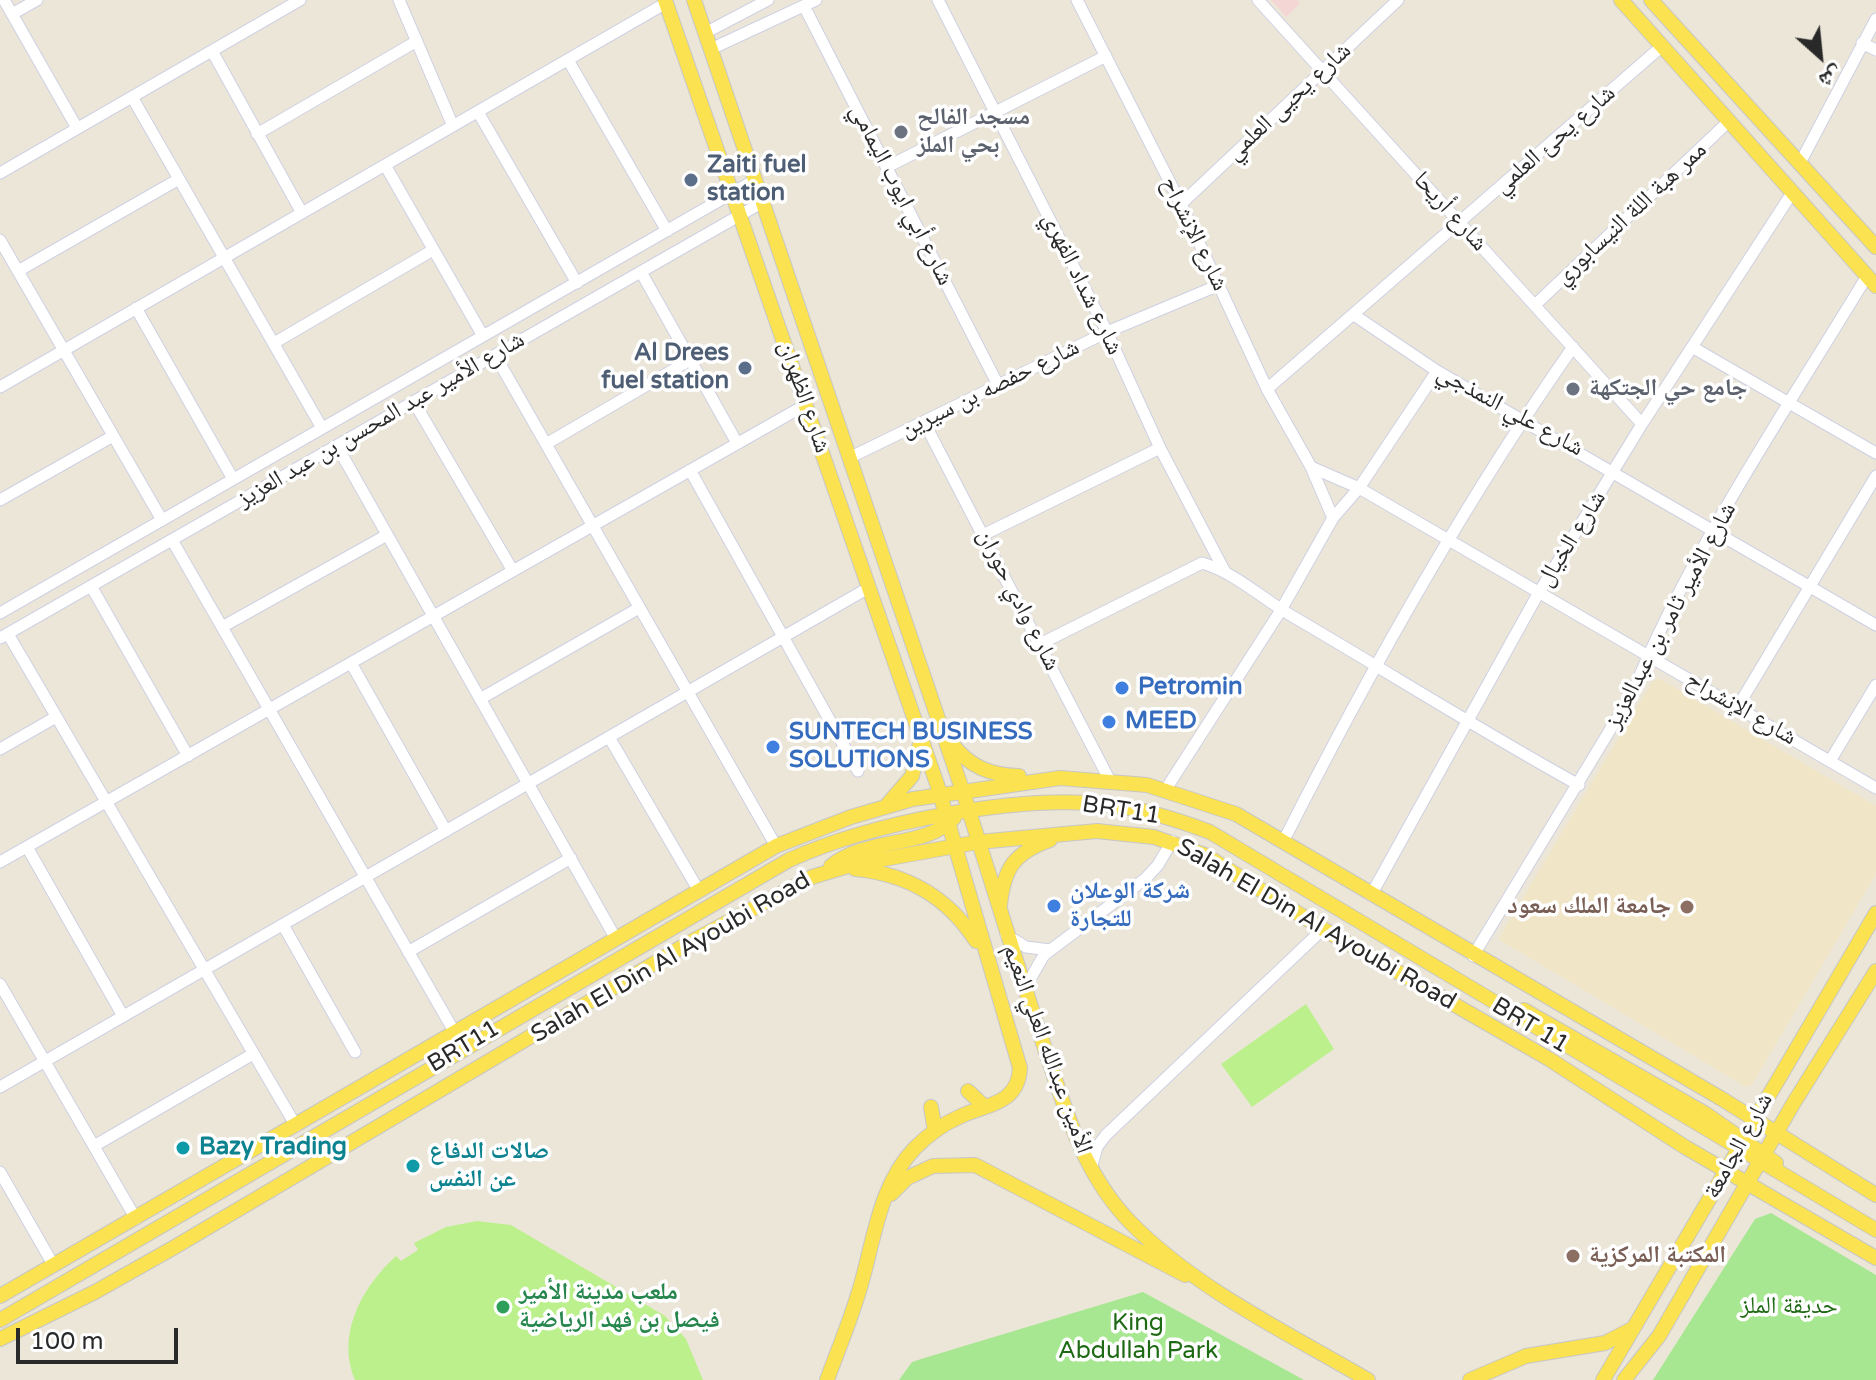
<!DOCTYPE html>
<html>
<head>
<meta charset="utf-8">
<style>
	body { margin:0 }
	#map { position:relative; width:1876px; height:1380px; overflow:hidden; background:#ece6d9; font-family:"Varela Round","Noto Naskh Arabic",sans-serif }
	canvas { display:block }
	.north { position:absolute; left:1780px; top:16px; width:80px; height:80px; -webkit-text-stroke:6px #fff; paint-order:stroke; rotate:153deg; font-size:22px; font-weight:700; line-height:32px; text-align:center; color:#292929 }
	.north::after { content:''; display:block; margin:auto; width:28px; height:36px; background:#292929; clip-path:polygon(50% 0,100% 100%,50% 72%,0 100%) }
	.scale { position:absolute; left:16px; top:1328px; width:162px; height:36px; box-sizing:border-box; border:4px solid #292929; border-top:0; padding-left:10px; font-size:24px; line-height:28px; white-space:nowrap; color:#292929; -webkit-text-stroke:6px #fff; paint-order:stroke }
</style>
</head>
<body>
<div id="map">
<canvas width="1876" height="1380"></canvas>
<div class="north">ش</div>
<div class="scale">100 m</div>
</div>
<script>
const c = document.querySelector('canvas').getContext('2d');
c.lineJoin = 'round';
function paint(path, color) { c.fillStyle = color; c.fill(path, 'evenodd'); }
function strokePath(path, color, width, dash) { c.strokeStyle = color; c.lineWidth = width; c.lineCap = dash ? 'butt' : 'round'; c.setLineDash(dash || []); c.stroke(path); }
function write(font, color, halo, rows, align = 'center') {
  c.font = font + ' "Varela Round","Noto Naskh Arabic",sans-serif'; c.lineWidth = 7; c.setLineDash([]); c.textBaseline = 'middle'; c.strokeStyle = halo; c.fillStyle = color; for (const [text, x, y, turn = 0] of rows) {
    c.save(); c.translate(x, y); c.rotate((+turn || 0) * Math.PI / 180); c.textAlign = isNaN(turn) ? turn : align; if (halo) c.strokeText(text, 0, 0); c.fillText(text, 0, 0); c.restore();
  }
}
paint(new Path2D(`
	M1659,678L1876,806V874L1752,1085L1746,1087L1498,939L1652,682Z`), '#f0e6c7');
paint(new Path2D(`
	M1271,0H1297L1300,4L1286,17Z`), '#f4d7d5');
paint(new Path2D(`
	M1771,1213L1876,1275V1380H1653L1755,1219Z
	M1143,1292L1304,1380H899L912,1362L921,1359Z`), '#a7e791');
paint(new Path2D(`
	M1306,1004L1334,1049L1252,1107L1221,1064Z
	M477,1221L511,1225L665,1316L686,1339L703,1380H355C336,1334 362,1287 396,1256L401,1261L418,1250L414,1243L446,1227Z`), '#bcf08c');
const minor = new Path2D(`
	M4,0L77,128
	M399,0L453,126
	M938,0L1107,332L1160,448L1224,570
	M1077,0L1181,204L1267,389L1311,467L1333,518
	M1258,0L1642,424
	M804,6L998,385
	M12,14L37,0
	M705,33L768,0
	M1862,43L1876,50
	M711,49L816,0
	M212,51L302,213
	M568,60L667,231
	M132,97L322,428
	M478,112L577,283
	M257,134L417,41
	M1800,163L1876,19
	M385,165L483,336
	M887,167L1106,56
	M0,173L300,0
	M1181,204L1398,0
	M0,240L162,520
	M18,271L179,179
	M641,272L737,443
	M1535,305L1727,123
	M136,308L233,479
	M1354,315L1437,371L1876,625
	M274,343L433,250
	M1692,347L1876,453
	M495,355L776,846
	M0,387L666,3
	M1267,389L1661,47
	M414,402L513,571
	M924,422L1109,779
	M546,444L690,360
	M337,446L616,939
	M851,457L1107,332L1219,285
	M1311,467L1359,488L1876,788
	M690,470L858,771
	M0,500L113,436
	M985,534L1160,448
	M172,540L455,1033
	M91,586L188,756
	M0,613L755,180
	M222,627L387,535
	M8,634L296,1126
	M0,638L763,202
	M1040,644L1202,563C1236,573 1261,598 1292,616C1388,672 1481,731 1579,785
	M351,663L446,831
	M480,699L639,608
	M1737,708L1876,476
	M609,737L699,891
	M0,749L56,717
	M1830,761L1876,685
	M1166,789L1281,610L1333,518L1359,488L1437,371
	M1283,842C1369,672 1463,504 1573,347
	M27,847L123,1016
	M0,862L807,404
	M1371,895L1538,594L1642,424L1792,193
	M283,925L355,1052
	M1006,935L1026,947L1050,950
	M408,952L571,858
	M1473,956L1633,692C1690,551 1788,407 1867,276
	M0,984L136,1219
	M1025,988L1044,955L1145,879L1158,865L1172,841
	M0,1087L870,587
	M94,1146L253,1054
	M1091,1169L1097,1147L1106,1135L1323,929
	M0,1172L54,1266`);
const major = new Path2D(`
	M665,0L937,784L1020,1068C1018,1105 986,1104 959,1117C943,1124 928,1135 915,1148C879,1185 874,1241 860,1288C851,1319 838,1350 827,1380
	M694,0L963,792C989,873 1013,953 1040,1034C1063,1101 1080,1171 1131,1223C1197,1290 1288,1333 1368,1380
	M1621,0L1876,286
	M1651,0L1876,247
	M952,744C970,767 990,775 1019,776
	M887,805L912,776L921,740
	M831,866C868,836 925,849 954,818
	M855,869C907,874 947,896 976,941
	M1000,905C1004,868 1014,853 1050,840
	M1524,1010L1706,1114L1776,1163
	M968,1091L985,1107
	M931,1107L935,1131
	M1751,1126L1876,913
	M891,1194L907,1178L933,1166L975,1165L1185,1275
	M0,1296L776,846L851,817L913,799L1060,778L1147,785L1236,814L1722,1099L1876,1195
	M0,1320L789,860C871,823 1020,793 1110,805C1145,809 1178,820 1210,832L1876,1230
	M0,1339L95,1292L173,1248L687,944L812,877L851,865L978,842L1097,831L1154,837L1205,855L1323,929L1549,1059L1685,1147L1876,1258
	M1470,1380L1526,1356L1605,1343L1630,1330
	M1603,1380L1741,1145
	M1624,1380L1659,1336L1793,1104L1876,971`);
strokePath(minor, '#ced0e3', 13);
strokePath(major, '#c7c7c7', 16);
strokePath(minor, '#fff', 11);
strokePath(major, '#fae251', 14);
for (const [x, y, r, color] of [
	[901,132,8,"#6b7280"],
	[691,180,8,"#5c6f8a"],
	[745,368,8,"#5c6f8a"],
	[1573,389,8,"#6b7280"],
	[1122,688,8,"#3f7fe0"],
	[1109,722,8,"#3f7fe0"],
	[773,747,8,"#3f7fe0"],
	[1054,906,8,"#3f7fe0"],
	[1687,907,8,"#8d6e63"],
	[183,1148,8,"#0f9aa8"],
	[413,1166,8,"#0f9aa8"],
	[1573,1256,8,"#8d6e63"],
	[503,1307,8,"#2e9e5b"]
]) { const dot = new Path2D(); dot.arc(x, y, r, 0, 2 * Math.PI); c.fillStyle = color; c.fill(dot); strokePath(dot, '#fff', 3); }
write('24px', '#292929', '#fff', [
	["شارع يحيى العلمي",1289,102,-43],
	["شارع يحئ العلمي",1555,140,-41],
	["شارع أبي ايوب اليمامي",901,195,63],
	["شارع أريحا",1450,212,48],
	["ممر هبة اللة النيسابوري",1631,214,-43],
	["شارع الإنشراح",1194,234,64],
	["شارع شداد الفهري",1082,284,64],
	["شارع حفصه بن سيرين",990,389,-26],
	["شارع الظهران",804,397,71],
	["شارع علي النمذجي",1510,411,29],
	["شارع الأمير عبد المحسن بن عبد العزيز",381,420,-30],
	["شارع الخيال",1572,539,-58],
	["شارع وادي حوران",1018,600,63],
	["شارع الأمير ثامر بن عبدالعزيز",1671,616,-62],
	["شارع الإنشراح",1741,709,30],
	["BRT11",1121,811,9],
	["Salah El Din Al Ayoubi Road",1316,925,30],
	["Salah El Din Al Ayoubi Road",671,958,-30],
	["BRT 11",1530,1026,31],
	["BRT11",464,1047,-31],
	["الأمين عبدالله العلي النعيم",1047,1049,70],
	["شارع الجامعة",1739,1146,-61]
]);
write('bold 24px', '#5b616d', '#fff', [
	["مسجد الفالح",917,118],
	["بحي الملز",917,146],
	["جامع حي الجتكهة",1589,389]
], 'left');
write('bold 24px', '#4e5e75', '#fff', [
	["Zaiti fuel",707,166],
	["station",707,194],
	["Al Drees",729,354,"right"],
	["fuel station",729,382,"right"]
], 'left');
write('bold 24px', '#366cbe', '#fff', [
	["Petromin",1138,688],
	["MEED",1125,722],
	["SUNTECH BUSINESS",789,733],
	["SOLUTIONS",789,761],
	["شركة الوعلان",1070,892],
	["للتجارة",1070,920]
], 'left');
write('bold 24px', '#785e54', '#fff', [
	["جامعة الملك سعود",1671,907],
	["المكتبة المركزية",1589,1256,"left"]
], 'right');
write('bold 24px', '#0d838f', '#fff', [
	["Bazy Trading",199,1148],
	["صالات الدفاع",429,1152],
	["عن النفس",429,1180]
], 'left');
write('bold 24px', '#27864d', '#fff', [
	["ملعب مدينة الأمير",519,1293],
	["فيصل بن فهد الرياضية",519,1321]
], 'left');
write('24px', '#1e6a14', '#fff', [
	["حديقة الملز",1789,1307],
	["King",1138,1324],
	["Abdullah Park",1138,1352]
]);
</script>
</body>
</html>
